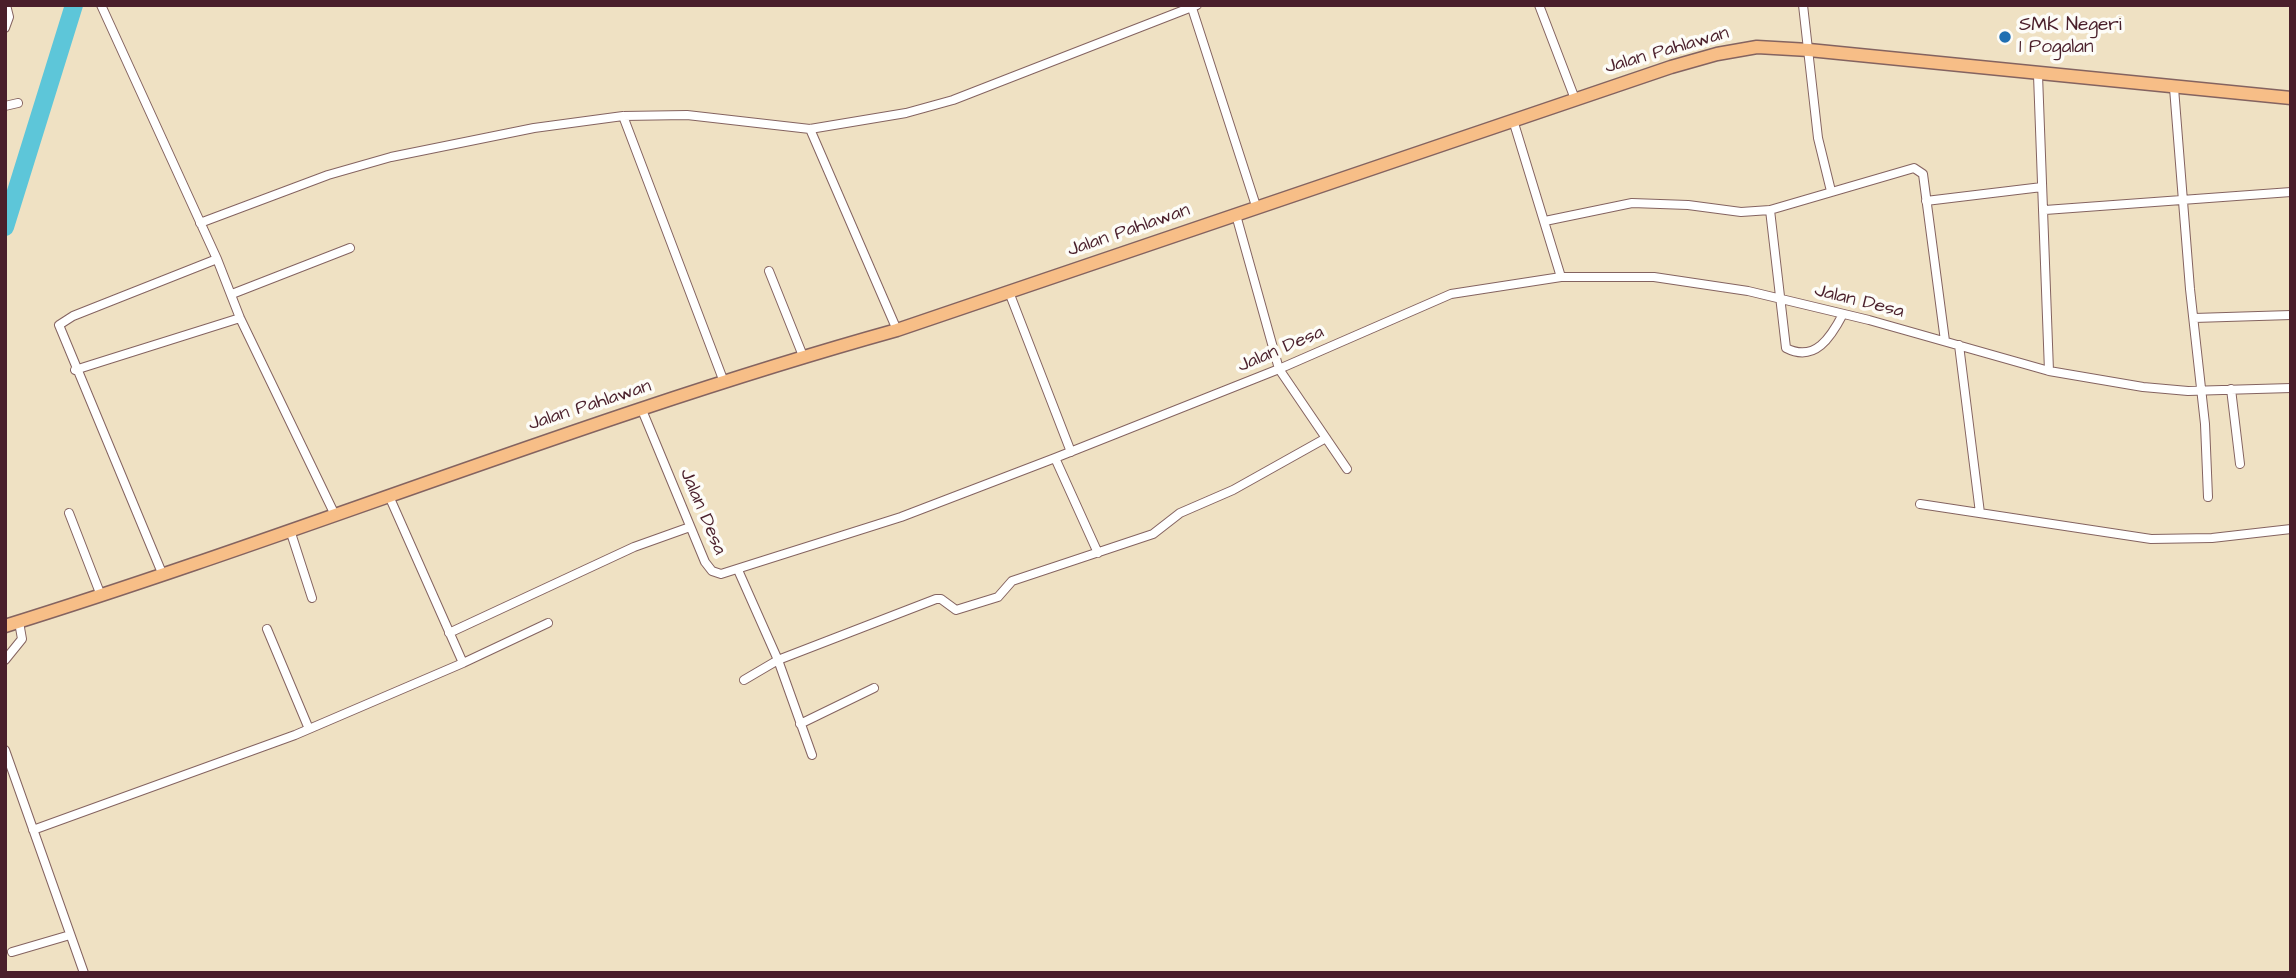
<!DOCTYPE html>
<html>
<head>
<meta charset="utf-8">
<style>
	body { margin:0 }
	#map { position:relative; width:2296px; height:978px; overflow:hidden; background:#efe1c3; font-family:"Architects Daughter",sans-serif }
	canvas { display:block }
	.frame { position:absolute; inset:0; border:7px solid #4a1f2b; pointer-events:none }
</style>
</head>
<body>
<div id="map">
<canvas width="2296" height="978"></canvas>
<div class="frame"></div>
</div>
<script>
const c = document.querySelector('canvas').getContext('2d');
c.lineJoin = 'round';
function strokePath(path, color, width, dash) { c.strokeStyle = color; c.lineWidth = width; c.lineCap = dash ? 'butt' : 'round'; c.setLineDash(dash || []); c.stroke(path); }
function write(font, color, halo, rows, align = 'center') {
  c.font = font + ' "Architects Daughter",sans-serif'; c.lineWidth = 7; c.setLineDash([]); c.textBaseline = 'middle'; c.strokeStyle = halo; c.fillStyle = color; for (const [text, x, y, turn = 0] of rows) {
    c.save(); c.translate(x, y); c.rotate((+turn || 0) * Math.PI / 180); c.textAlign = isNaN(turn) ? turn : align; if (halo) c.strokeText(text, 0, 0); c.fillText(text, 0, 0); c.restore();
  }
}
strokePath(new Path2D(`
	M5,227L74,5`), '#5dc6d9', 18);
const minor = new Path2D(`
	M101,5L217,259L240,318L335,515
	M1191,5L1257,209
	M1539,5L1575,99
	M1803,5L1818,138L1831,191
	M5,28L9,17L6,5
	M2038,75L2049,371
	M2174,88L2190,289L2205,424L2208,497
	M5,106L18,103
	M623,116L724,382
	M1513,120L1561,277
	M810,129L897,330
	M1926,201L2042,187
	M2045,210L2291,192
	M1236,215L1279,369L1347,469
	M1545,221L1632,203L1688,205L1741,212L1770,210
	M200,223L328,175L391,157L534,128L623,116L687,115L810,129L906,113L953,100L1197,5
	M769,271L803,356
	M1009,292L1071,452
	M232,294L350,248
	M1843,314C1831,337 1815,363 1786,348L1770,210L1914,168L1923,174L1945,341
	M2194,318L2291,315
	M1959,345L1980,513
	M75,370L240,318
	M2231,389L2240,464
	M642,410L705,562L712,571L721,574L901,517L1055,458L1279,369L1451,294L1561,277H1654L1748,291L1869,320L2049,371L2143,387L2188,391L2291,388
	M1055,458L1098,553
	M1920,504L2151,539L2212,538L2291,529
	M69,513L100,593
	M290,530L312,598
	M738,570L778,660L812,755
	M162,573L59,325L73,316L217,259
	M267,629L309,729
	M449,633L634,547L690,527
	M5,660L22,639L19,622
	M463,663L548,623
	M744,680L778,660L936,599H941L956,610L998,597L1012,581L1153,534L1180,513L1233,490L1326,438
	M800,724L874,688
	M5,750L84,973
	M33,830L295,735L463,663L389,496
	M12,952L70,935`);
const trunk = new Path2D(`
	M5,626C304,533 595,414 897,330L1671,67L1717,54L1757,47L1809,50L2291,98`);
strokePath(minor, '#846360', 10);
strokePath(trunk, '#846360', 15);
strokePath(minor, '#fff', 8);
strokePath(trunk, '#f7be87', 12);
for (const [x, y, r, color] of [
	[2005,37,7,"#1f6fb2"]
]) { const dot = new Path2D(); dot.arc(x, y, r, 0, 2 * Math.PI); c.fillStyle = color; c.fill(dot); strokePath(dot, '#fdfcf7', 2.5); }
write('19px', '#4a1f2b', '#fdfcf7', [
	["SMK Negeri",2019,26],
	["1 Pogalan",2019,48]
], 'left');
write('19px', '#4a1f2b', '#fdfcf7', [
	["Jalan Pahlawan",1667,51,-16],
	["Jalan Pahlawan",1129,231,-19],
	["Jalan Desa",1859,302,14],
	["Jalan Desa",1281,350,-23],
	["Jalan Pahlawan",590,406,-18],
	["Jalan Desa",702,512,67]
]);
</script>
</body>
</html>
